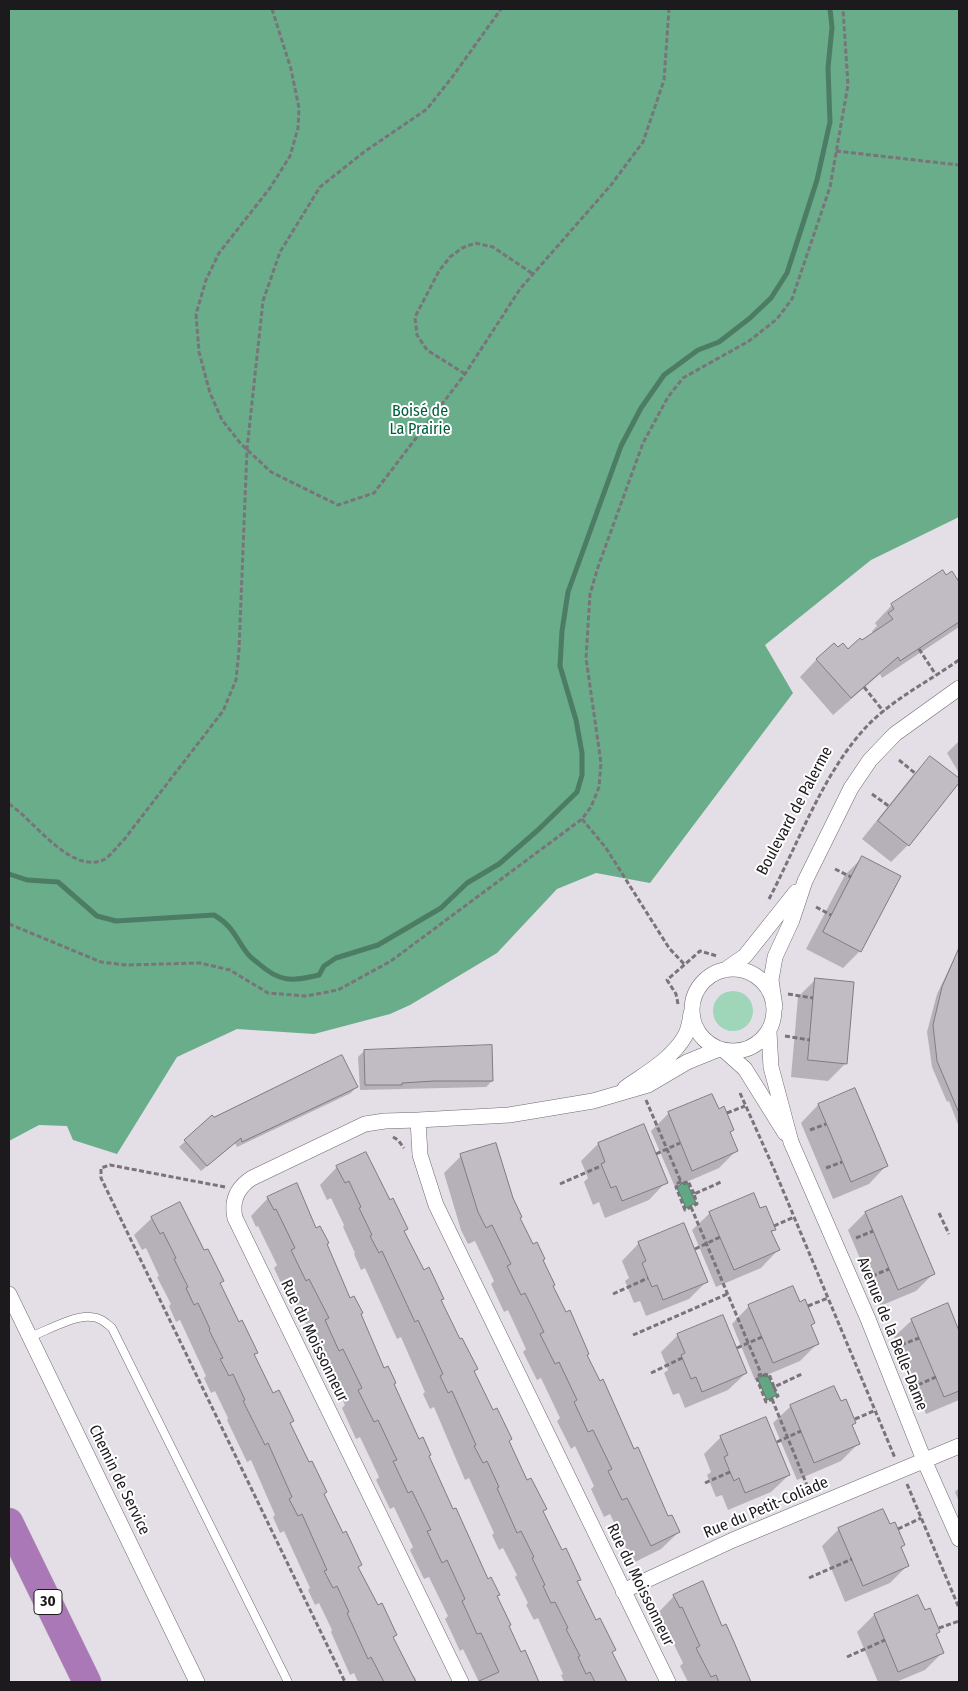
<!DOCTYPE html>
<html>
<head>
<meta charset="utf-8">
<style>
	body { margin:0 }
	#map { position:relative; width:968px; height:1691px; overflow:hidden; background:#e4dee6; font-family:"Fira Sans Condensed",sans-serif }
	canvas { display:block }
	.frame { position:absolute; inset:0; border:10px solid #1c1a1c; pointer-events:none }
</style>
</head>
<body>
<div id="map">
<canvas width="968" height="1691"></canvas>
<div class="frame"></div>
</div>
<script>
const c = document.querySelector('canvas').getContext('2d');
c.lineJoin = 'round';
function paint(path, color) { c.fillStyle = color; c.fill(path, 'evenodd'); }
function strokePath(path, color, width, dash) { c.strokeStyle = color; c.lineWidth = width; c.lineCap = dash ? 'butt' : 'round'; c.setLineDash(dash || []); c.stroke(path); }
function write(font, color, halo, rows, align = 'center') {
  c.font = font + ' "Fira Sans Condensed",sans-serif'; c.lineWidth = 4; c.setLineDash([]); c.textBaseline = 'middle'; c.strokeStyle = halo; c.fillStyle = color; for (const [text, x, y, turn = 0] of rows) {
    c.save(); c.translate(x, y); c.rotate((+turn || 0) * Math.PI / 180); c.textAlign = isNaN(turn) ? turn : align; if (halo) c.strokeText(text, 0, 0); c.fillText(text, 0, 0); c.restore();
  }
}
paint(new Path2D(`
	M713 1011a20 20 0 1 1 40 0a20 20 0 1 1-40 0Z`), '#9fd5b8');
paint(new Path2D(`
	M9,9H959V517L871,560L765,645L793,693L650,883L596,873L557,889L497,953L410,1005L390,1014L314,1034L237,1029L177,1057L117,1154L73,1140L67,1126L39,1125L9,1141Z`), '#69ad8a');
const water = new Path2D(`
	M683,1183L684,1185L687,1183L696,1203L686,1208L677,1188Z
	M763,1375L765,1377L768,1376L777,1395L767,1400L758,1380Z`);
paint(water, '#62a684');
strokePath(water, '#4d7c65', 1);
paint(new Path2D(`
	M945,577L956,579L959,577V627L882,678L880,674L833,715L800,677L817,659L837,649L848,650L873,633L872,631L877,626L875,623L892,605Z
	M959,741V773L947,753Z
	M931,757L959,781L908,845L891,862L862,839L913,775Z
	M862,858L860,951L843,968L806,949L845,875Z
	M959,948V1127L949,1101L947,1102L932,1067L927,1032L937,994Z
	M816,979L846,1063L828,1081L791,1077L798,997Z
	M364,1051L492,1081L486,1087L360,1090L358,1057Z
	M356,1087L351,1093L237,1147L235,1143L201,1171L179,1147L212,1117L214,1119Z
	M854,1090L886,1166L869,1184L833,1199L801,1123L818,1105Z
	M712,1095L718,1110L733,1130L729,1133L736,1151L719,1168L675,1187L651,1131L668,1114Z
	M643,1126L666,1182L649,1200L605,1218L599,1202L593,1205L584,1182L588,1178L581,1161L598,1144Z
	M461,1156L519,1218L532,1245L542,1261L554,1285L552,1287L633,1451L667,1518L679,1532L661,1549L633,1563L610,1514L604,1517L591,1489L594,1486L575,1446L571,1449L557,1421L560,1418L541,1378L537,1380L523,1352L526,1349L508,1310L504,1312L491,1284L494,1281L475,1241L468,1244L461,1230L444,1173Z
	M337,1167L389,1202L407,1229L404,1232L423,1271L443,1298L440,1301L527,1482L545,1509L542,1512L561,1552L579,1579L576,1582L596,1622L614,1650L611,1653L625,1682H564L561,1675L563,1674L538,1618L534,1620L526,1605L528,1603L515,1577L517,1575L503,1548L499,1550L492,1535L494,1533L469,1478L465,1480L434,1407L430,1409L423,1394L425,1392L401,1337L397,1339L365,1268L361,1270L354,1254L355,1253L343,1227L344,1225L331,1198L327,1200L320,1185Z
	M268,1198L316,1230L326,1245L350,1300L360,1315L383,1369L393,1384L418,1441L428,1456L452,1511L496,1597L508,1626L521,1653L525,1652L538,1682H479L463,1649L460,1651L445,1619L448,1616L429,1577L424,1579L410,1550L413,1547L394,1507L390,1509L376,1480L379,1477L360,1437L356,1439L342,1408L345,1405L326,1365L322,1367L308,1338L311,1335L292,1296L288,1298L274,1268L277,1265L258,1226L256,1227L251,1216Z
	M760,1210L774,1229L771,1233L778,1250L761,1268L716,1287L692,1230L710,1213Z
	M865,1213L933,1274L916,1291L880,1306L848,1230Z
	M152,1218L204,1252L222,1281L219,1284L238,1324L257,1352L254,1356L273,1395L293,1421L290,1424L323,1495L342,1535L361,1564L358,1568L377,1607L396,1635L392,1638L412,1677L414,1676L417,1682H358L354,1673L350,1675L331,1632L332,1630L319,1603L315,1605L308,1590L310,1588L284,1531L280,1533L273,1517L275,1515L251,1460L247,1462L227,1420L228,1418L215,1391L211,1393L204,1378L206,1376L180,1320L176,1322L169,1306L171,1304L157,1277L159,1276L146,1248L142,1250L134,1235Z
	M639,1243L707,1281L689,1299L646,1316L640,1301L634,1303L625,1281L629,1278L622,1261Z
	M799,1303L814,1323L810,1327L817,1344L800,1361L755,1380L732,1324L749,1306Z
	M947,1305L959,1334V1400L926,1414L894,1337L912,1320Z
	M678,1335L746,1373L728,1390L685,1408L679,1393L673,1395L664,1373L668,1370L661,1352Z
	M840,1403L855,1423L851,1426L859,1443L841,1461L797,1480L773,1423L791,1406Z
	M721,1437L789,1475L771,1492L728,1510L722,1495L716,1497L713,1490L707,1475L711,1472L704,1454Z
	M959,1488V1502L955,1492Z
	M889,1526L904,1545L900,1549L907,1566L890,1583L845,1602L822,1546L839,1529Z
	M674,1596L722,1628L733,1642L750,1682H688L680,1666L683,1663L664,1624L662,1625L657,1614Z
	M918,1597L924,1612L939,1632L935,1635L943,1652L925,1670L896,1682H878L857,1632L874,1615Z`), '#0003');
strokePath(new Path2D(`
	M9,874L27,880L58,882L97,916L116,921L214,915C233,926 235,937 247,953C250,957 254,960 258,963C279,982 292,982 319,975L324,966L336,958L378,945L441,908L467,883L499,864L538,830L577,792L582,775V753L576,720L560,666L562,631L568,592L621,446L641,408L664,375L698,350L719,342L750,318L771,298L787,273L817,180L830,122L828,68L832,27L830,9`), '#4d7c65', 5);
const building = new Path2D(`
	M943,570L946,575L952,571L959,582V622L900,661L898,657L851,698L816,659L834,643L838,647L843,643L848,649L860,638L862,640L893,619L888,613L894,609L891,604Z
	M930,756L959,778V783L909,846L878,821Z
	M862,856L901,876L861,952L823,932Z
	M959,948V1113L937,1061L933,1025L942,987Z
	M815,978L854,982L847,1064L808,1060Z
	M492,1045L493,1081H434L402,1083V1085H365L364,1050Z
	M342,1055L358,1087L242,1142L241,1138L207,1166L184,1140L212,1115L214,1117Z
	M855,1088L888,1166L851,1182L818,1104Z
	M712,1094L719,1109L724,1106L734,1130L730,1132L738,1151L692,1171L668,1112Z
	M644,1124L668,1183L622,1201L616,1186L611,1188L601,1164L605,1162L598,1143Z
	M496,1143L513,1198L522,1217L520,1218L533,1244L537,1242L545,1259L543,1260L555,1285L553,1286L566,1312L570,1310L589,1354L587,1355L600,1381L603,1379L634,1449L638,1447L668,1516L672,1515L680,1532L651,1546L627,1498L622,1500L608,1471L612,1469L593,1430L588,1432L574,1402L577,1400L559,1362L555,1364L540,1334L544,1332L525,1293L521,1295L507,1266L511,1264L492,1225L486,1228L478,1212L460,1154Z
	M366,1152L390,1200L393,1198L408,1229L404,1231L424,1270L429,1267L444,1299L441,1300L460,1339L462,1338L478,1369L474,1371L493,1410L497,1408L512,1439L509,1441L527,1480L531,1478L547,1509L543,1511L562,1550L566,1548L581,1580L577,1581L596,1620L600,1618L616,1650L612,1652L627,1682H595L590,1672L586,1674L578,1657L580,1656L566,1629L568,1628L555,1602L551,1603L543,1586L545,1585L532,1558L534,1557L521,1531L517,1533L497,1488L499,1487L487,1461L483,1463L474,1446L476,1445L452,1391L448,1393L440,1376L443,1374L418,1320L415,1322L382,1251L379,1253L370,1236L372,1235L359,1208L361,1207L349,1181L345,1183L336,1166Z
	M297,1183L316,1228L320,1226L329,1243L327,1244L350,1298L354,1296L363,1313L361,1314L384,1368L388,1366L396,1383L394,1384L419,1439L423,1437L431,1455L429,1456L453,1509L456,1508L488,1579L491,1577L500,1595L497,1596L511,1625L509,1626L521,1652L525,1650L539,1682H477L499,1672L481,1633L477,1634L462,1601L465,1599L447,1560L442,1563L427,1531L431,1530L412,1491L408,1493L393,1461L397,1460L378,1420L374,1422L358,1390L362,1388L343,1349L339,1351L325,1320L329,1318L309,1279L306,1281L291,1250L295,1248L276,1209L274,1210L267,1197Z
	M754,1193L760,1208L766,1206L776,1230L771,1231L780,1250L734,1270L709,1212Z
	M902,1196L935,1274L898,1290L865,1212Z
	M180,1202L204,1250L208,1249L224,1281L220,1283L239,1322L242,1320L258,1353L254,1354L273,1393L279,1390L294,1421L290,1423L309,1462L312,1461L327,1492L324,1494L343,1533L346,1531L362,1565L358,1567L378,1605L382,1603L397,1635L393,1637L416,1682H384L371,1657L368,1659L347,1613L349,1612L337,1586L333,1588L324,1571L327,1570L302,1514L298,1516L289,1499L292,1497L268,1443L265,1445L243,1401L245,1400L233,1374L229,1376L220,1359L223,1358L209,1330L210,1329L198,1303L194,1305L186,1288L188,1287L174,1259L176,1258L163,1232L160,1234L151,1217Z
	M684,1223L708,1282L663,1300L657,1285L652,1287L648,1278L642,1263L646,1261L638,1242Z
	M793,1286L800,1302L805,1299L815,1323L811,1325L819,1344L773,1363L748,1305Z
	M948,1303L959,1331V1391L944,1397L911,1319Z
	M723,1315L747,1373L702,1392L696,1377L691,1379L681,1355L685,1353L677,1334Z
	M834,1386L841,1401L846,1399L856,1423L852,1425L860,1444L814,1463L790,1405Z
	M766,1417L790,1475L745,1493L739,1478L734,1481L730,1472L724,1457L728,1455L720,1436Z
	M883,1509L890,1524L895,1522L905,1545L901,1547L909,1566L863,1586L838,1528Z
	M703,1581L722,1626L726,1624L734,1642L751,1682H719L716,1675L711,1677L696,1648L700,1646L682,1607L680,1608L673,1595Z
	M918,1595L925,1610L930,1608L940,1632L936,1634L944,1653L898,1672L874,1614Z`);
paint(building, '#c1bbc3');
strokePath(building, '#807a81', 1);
const service = new Path2D(`
	M30,1337C46,1331 74,1315 91,1317C100,1317 106,1323 112,1328L288,1682`);
const minor = new Path2D(`
	M692 1010a41 41 0 1 1 82 0a41 41 0 1 1-82 0Z
	M725,970L745,956L796,892
	M775,1007L771,980L775,957L792,920L805,881L851,788L870,760L895,734L959,688
	M769,1032L771,1067L791,1142L868,1319L924,1460L959,1539
	M725,1051L745,1069L785,1133
	M625,1088C646,1073 672,1059 685,1036C689,1029 690,1021 691,1013
	M418,1120L509,1115L593,1101L648,1085L687,1062L719,1049
	M9,1294L197,1682
	M623,1591L733,1540L959,1446
	M461,1682L235,1218C231,1200 238,1187 252,1178L365,1124L385,1121L418,1120L420,1155L436,1205L668,1682`);
const motorway = new Path2D(`
	M9,1522L87,1682`);
strokePath(service, '#6f6a71', 9);
strokePath(minor, '#6f6a71', 16);
strokePath(motorway, '#bfbfbf', 29);
strokePath(new Path2D(`
	M272,9L291,69L299,108L298,128L290,156L270,188L219,253L206,280L196,314L199,352L210,393L222,420L241,444L271,472L338,505L374,493L465,374L520,289L611,185L643,142L664,80L669,9
	M836,151L959,165
	M465,374L427,350L417,335L415,317L439,271L450,257L462,248L475,243L493,247L533,274
	M919,649L936,675
	M864,687L884,712
	M899,760L916,774
	M872,794L890,807
	M9,804C34,820 70,874 103,860C110,857 117,846 123,841L223,711L236,680L239,650L247,449L263,301L280,252L320,187L364,152L427,109L453,76L501,9
	M582,819L606,848L669,948L685,965
	M835,869L851,877
	M769,899C799,842 824,770 869,724C895,698 929,681 959,660
	M816,907L831,915
	M9,924L101,962L126,965L200,963L230,970L268,993L306,996L338,990L391,961L582,819L591,807L599,787L601,763L586,658L590,594L598,567L643,443L668,397L683,378L749,341L777,319L792,299L830,187L848,85L843,9
	M788,994L813,998
	M678,1004L676,994L667,980L700,951L717,956
	M785,1036L810,1040
	M740,1093L774,1169L895,1458
	M646,1100L681,1182
	M727,1113L745,1106
	M810,1130L826,1124
	M393,1137L398,1140L404,1148
	M656,1154L680,1143
	M826,1168L842,1162
	M560,1184L601,1166
	M225,1187L110,1165L101,1168V1178L345,1682
	M694,1194L688,1181L685,1183L683,1181L678,1183L679,1186L676,1187L685,1210L697,1204L694,1194L721,1182
	M691,1207L760,1371
	M939,1213L949,1234
	M774,1226L794,1217
	M856,1238L873,1231
	M695,1249L720,1237
	M872,1276L889,1269
	M613,1294L648,1278
	M808,1306L828,1298
	M633,1335L727,1294
	M901,1345L919,1338
	M737,1348L762,1337
	M651,1373L682,1358
	M918,1385L936,1377
	M774,1387L769,1374L765,1375L764,1373L759,1375L760,1378L757,1379L766,1402L778,1396L774,1387L802,1374
	M772,1399L808,1488
	M855,1419L876,1410
	M777,1442L801,1431
	M705,1483L730,1472
	M907,1484L959,1608
	M898,1529L921,1518
	M809,1578L852,1559
	M939,1628L959,1621
	M847,1657L885,1640`), '#787479', 3, [5, 2.5]);
strokePath(service, '#fff', 8);
strokePath(minor, '#fff', 15);
strokePath(motorway, '#aa78b6', 28);
for (const [x, y, w] of [
	[48,1602,28]
]) { const box = new Path2D(); box.roundRect(x - w / 2, y - 12.5, w, 25, 4); c.fillStyle = '#fff'; c.fill(box); strokePath(box, '#1c1a1c', 1); }
write('bold 15px', '#1c1a1c', null, [
	["30",48,1602]
]);
write('16px', '#025d3c', '#fff', [
	["Boisé de",420,412],
	["La Prairie",420,430]
]);
write('16px', '#1c1a1c', '#fff', [
	["Boulevard de Palerme",795,811,-62],
	["Avenue de la Belle-Dame",892,1334,68],
	["Rue du Moissonneur",314,1341,64],
	["Chemin de Service",119,1480,64],
	["Rue du Petit-Coliade",766,1508,-23],
	["Rue du Moissonneur",640,1585,64]
]);
</script>
</body>
</html>
